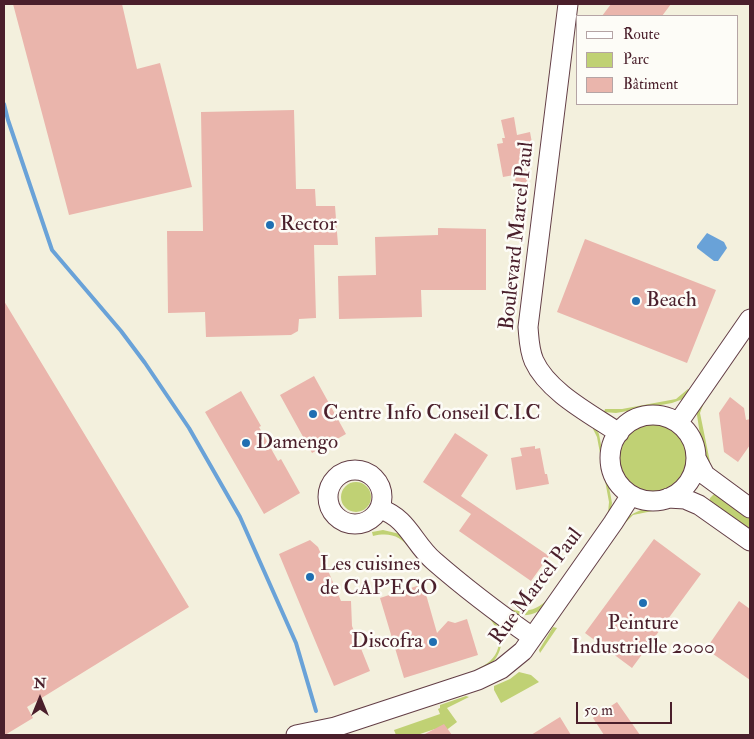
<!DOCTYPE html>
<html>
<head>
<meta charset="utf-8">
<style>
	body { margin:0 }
	#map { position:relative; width:754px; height:739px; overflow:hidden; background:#f3f0dd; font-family:"IM FELL Double Pica",serif }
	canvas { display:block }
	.frame { position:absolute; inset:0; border:5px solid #4a1f2b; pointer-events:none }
	.legend { position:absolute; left:576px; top:15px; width:162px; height:90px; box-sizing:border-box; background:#fdfcf7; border:1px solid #b5a4a5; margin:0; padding:6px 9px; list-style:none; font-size:15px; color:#4a1f2b }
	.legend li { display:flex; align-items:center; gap:10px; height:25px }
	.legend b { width:25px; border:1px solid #b5a4a5 }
	.north { position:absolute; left:15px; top:674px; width:50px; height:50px; -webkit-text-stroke:4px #fdfcf7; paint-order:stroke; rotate:0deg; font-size:14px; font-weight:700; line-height:20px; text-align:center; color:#4a1f2b }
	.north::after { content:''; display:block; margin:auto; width:18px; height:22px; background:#4a1f2b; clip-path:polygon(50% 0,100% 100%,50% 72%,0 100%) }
	.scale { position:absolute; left:576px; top:702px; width:96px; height:22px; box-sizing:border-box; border:2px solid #4a1f2b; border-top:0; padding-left:6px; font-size:15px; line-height:18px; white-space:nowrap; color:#4a1f2b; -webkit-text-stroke:4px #fdfcf7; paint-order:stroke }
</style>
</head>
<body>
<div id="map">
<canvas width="754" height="739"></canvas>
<div class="frame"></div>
<ul class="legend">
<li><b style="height:6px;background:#fff"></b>Route</li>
<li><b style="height:14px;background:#c0d174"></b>Parc</li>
<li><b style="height:14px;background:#eab5ac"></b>Bâtiment</li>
</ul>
<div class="north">N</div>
<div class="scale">50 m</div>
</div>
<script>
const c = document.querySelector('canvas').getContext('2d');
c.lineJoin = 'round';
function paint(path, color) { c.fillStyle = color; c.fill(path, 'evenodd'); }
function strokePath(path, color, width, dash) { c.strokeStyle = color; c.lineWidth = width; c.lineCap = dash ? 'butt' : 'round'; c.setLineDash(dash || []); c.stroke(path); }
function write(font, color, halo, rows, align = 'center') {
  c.font = font + ' "IM FELL Double Pica",serif'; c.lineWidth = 5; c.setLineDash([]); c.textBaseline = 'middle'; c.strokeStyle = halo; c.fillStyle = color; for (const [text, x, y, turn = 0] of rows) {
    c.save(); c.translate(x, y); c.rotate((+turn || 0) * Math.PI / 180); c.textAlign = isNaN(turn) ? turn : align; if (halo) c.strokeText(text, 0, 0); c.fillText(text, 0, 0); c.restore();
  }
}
paint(new Path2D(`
	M688,389L691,391L683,399L672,403L616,413L604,412L605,409H622L676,399Z
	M705,400L700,413L711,467L704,461L697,415V409Z
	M617 457a37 37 0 1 1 74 0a37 37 0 1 1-74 0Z
	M595,426L599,434L612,503L610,514L608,513L609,502L597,437L593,429Z
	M341 497a15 15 0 1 1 30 0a15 15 0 1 1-30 0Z
	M715,493L750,512V536L709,503L710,498Z
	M677,503V506L633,515L624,524L622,523C637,506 656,507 677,503Z
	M383,530L400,534L414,548L411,550C401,536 390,532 373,536L372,532Z
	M549,598L552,600C541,612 530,618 513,614L508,609C525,613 537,611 549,598Z
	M490,615C509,636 503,659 480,673L479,668C503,658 505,633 487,616Z
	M553,627L557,628L540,653L539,650Z
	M519,672L531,675L539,682L501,703L494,690V686L510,679Z
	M466,696L469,697L447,708L457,722L440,735L435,729L417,735H396L394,730L440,714L438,709L440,708V705Z`), '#c0d174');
paint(new Path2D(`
	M707,233L724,242L727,248L718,261H714L697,248V246Z`), '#69a2d8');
strokePath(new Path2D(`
	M4,104L8,120L52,250L121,331L145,363L189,428L240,517L296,643L316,711`), '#69a2d8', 4);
paint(new Path2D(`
	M13,4H122L137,69L160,63L192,187L69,215Z
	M611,4H671L662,16H602Z
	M294,110L296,189H315L316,206H335L338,245H314L316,318L299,319L298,331L291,335L206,337L205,312L168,313L167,231H203L201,112Z
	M514,117L517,135L530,132L532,143L521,147L529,190L518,192L514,175L503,177L497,144L503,143L502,138H505L501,120Z
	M438,228L486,229V290H421L422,317L339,319L338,276L376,275L375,237L438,235Z
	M585,239L716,290L687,363L557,312Z
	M4,301L189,607L27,707L33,718L5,735Z
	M314,376L346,434L312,453L280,395Z
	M241,391L261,426L259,427L278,461L281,459L300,493L264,514L205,412Z
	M730,397L744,408L746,420L750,419V445L738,462L724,452L719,413Z
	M455,433L488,455L461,496L549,556L531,581L459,531L471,514L423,482Z
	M535,446V449L540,448L545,474H547L549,484L516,490L511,458L522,456L520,448Z
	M654,539L701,574L632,668L585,633Z
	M310,540L318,547L341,601H351L352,626L370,671L334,686L279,554Z
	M423,584L437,633L448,621L455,623L467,619L478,655L404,678L380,598Z
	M739,601L750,609V680L706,649Z
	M617,702L640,735H604L593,718Z
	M560,717L571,735H531Z
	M444,724L452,735H423Z`), '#eab5ac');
const minor = new Path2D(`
	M568,4L528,327C529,338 529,350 534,361C548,392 591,414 619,433
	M610 458a43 43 0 1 1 86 0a43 43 0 1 1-86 0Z
	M678,423L750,319
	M696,458L705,475L750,508
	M328 497a27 27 0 1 1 54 0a27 27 0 1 1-54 0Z
	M668,498L685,499L699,505L750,541
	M380,509C408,518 413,543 434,561C465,588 498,613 532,637
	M296,735L335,727L478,680L501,669L523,651L613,523L631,495`);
strokePath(minor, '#633e46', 21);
strokePath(minor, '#fff', 19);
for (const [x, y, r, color] of [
	[270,225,5,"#1f6fb2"],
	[636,301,5,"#1f6fb2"],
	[313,414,5,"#1f6fb2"],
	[246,443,5,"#1f6fb2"],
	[310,577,5,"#1f6fb2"],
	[643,603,5,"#1f6fb2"],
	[433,642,5,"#1f6fb2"]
]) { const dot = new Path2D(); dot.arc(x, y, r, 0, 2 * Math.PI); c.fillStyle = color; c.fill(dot); strokePath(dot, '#fdfcf7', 2); }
write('21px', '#4a1f2b', '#fdfcf7', [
	["Rector",280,225],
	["Beach",646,301],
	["Centre Info Conseil C.I.C",323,414],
	["Damengo",256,443],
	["Les cuisines",320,565],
	["de CAP'ECO",320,589],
	["Peinture",643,624,"center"],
	["Industrielle 2000",643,648,"center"],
	["Discofra",423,642,"right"]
], 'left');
write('21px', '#4a1f2b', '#fdfcf7', [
	["Boulevard Marcel Paul",518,236,-84],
	["Rue Marcel Paul",537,587,-53]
]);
</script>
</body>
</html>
